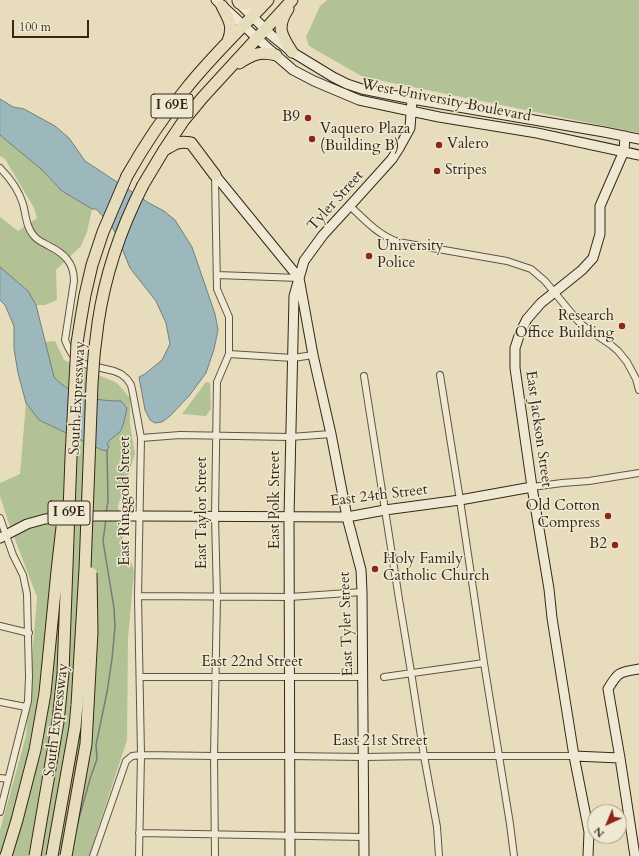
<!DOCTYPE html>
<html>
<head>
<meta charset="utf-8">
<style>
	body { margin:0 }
	#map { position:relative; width:639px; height:856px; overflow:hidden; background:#e7ddbd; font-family:Cardo,serif }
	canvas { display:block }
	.north { position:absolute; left:587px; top:804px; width:40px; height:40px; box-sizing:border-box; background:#efe9d4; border:1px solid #a59b88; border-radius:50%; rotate:224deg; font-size:11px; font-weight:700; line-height:16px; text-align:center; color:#372717 }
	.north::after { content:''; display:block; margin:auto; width:14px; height:18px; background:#8f2418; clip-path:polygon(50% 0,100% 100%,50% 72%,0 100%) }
	.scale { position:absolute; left:12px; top:20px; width:77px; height:18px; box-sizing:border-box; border:2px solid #372717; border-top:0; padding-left:5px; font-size:12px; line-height:14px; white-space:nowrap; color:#372717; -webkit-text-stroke:3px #efe9d4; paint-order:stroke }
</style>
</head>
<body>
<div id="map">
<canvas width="639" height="856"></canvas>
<div class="north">N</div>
<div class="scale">100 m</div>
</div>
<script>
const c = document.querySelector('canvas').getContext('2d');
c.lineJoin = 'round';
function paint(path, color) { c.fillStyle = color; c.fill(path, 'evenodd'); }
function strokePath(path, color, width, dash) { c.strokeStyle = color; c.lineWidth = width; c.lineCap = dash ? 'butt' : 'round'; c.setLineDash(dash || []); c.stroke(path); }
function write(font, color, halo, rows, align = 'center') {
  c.font = font + ' Cardo,serif'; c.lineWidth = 3; c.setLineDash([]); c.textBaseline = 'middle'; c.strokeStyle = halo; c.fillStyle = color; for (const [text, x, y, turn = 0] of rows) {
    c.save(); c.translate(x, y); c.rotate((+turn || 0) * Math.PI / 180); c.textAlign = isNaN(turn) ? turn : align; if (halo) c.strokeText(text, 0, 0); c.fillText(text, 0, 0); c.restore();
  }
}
paint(new Path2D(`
	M327,0H639V133L363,77L309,46L306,37L320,6Z
	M0,135L41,169L62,191L92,209L87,232L81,246L56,270L57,300L45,305H36L28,291L0,267V217L18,231L37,218L34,208L5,159L0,156Z
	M55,341L64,360L117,383L130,398V424L135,454L118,506L119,527L134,571L128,639L127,740L89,856H0V830L26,736L37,597L8,521L0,496V483L20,474L26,403L39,420L102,450L110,439L119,432L121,401H106L82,396L62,385L54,377L45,342Z
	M206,382L210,383L211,409L206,416L182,414Z`), '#b2c294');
const water = new Path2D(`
	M0,99L13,107L24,109L55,126L69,138L85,161L149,203L164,211L175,220L192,247L215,314L218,330L214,349L206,373L189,396L170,416L162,422L155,423L150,420L145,410L139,377L145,374L162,360L170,344L166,323L156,301L130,268L117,236L111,225L96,209H92L62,191L41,169L0,135Z
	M0,267L28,291L36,305L54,377C72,396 95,401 121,401L127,408C125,416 124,427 119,433C114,437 111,438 107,444L109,446L107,451L102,450L39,420L26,403L18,373L14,349V326L5,305L0,300Z`);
paint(water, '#9db8bc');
strokePath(water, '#747e7a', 1);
strokePath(new Path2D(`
	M106,513L108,501L107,451
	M76,829L90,779L97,759L96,745L107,692L112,659L115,627L114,608L103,541L106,519`), '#747e7a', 1.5);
const street = new Path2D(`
	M0,168C10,178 19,191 23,204C26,215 26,227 34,236C38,241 44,243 49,246C65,254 74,263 74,281L65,340L68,347L72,354L78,360L84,364L114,371L121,374L127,379L131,385L133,394L141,438L138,596L141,755L139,856
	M350,206C365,220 378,235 398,242L507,261L531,269L545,281L578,321L586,328L611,345L618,351L627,362L636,379L639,390
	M217,275L299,278
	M229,354L293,358L313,355
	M440,375L460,500L484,663L510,824L514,856
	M364,376L399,599L411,672L424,756L437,827L439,856
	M141,438L180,435L290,437L331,434
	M532,487L562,483L589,481L639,473
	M0,518L13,555L23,575L27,594L29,677L28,701L0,812
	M138,596L290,597L362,592
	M0,626L29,633
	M140,677H363
	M384,677L484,663
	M0,702L26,707
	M0,778L8,779
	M139,833L364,837
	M93,856L126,761L132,756L141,755L214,756H290L364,757L424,756H574
	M215,856L214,756L217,597L215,517L217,382L229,354V317L217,289L215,175`);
const secondary = new Path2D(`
	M216,0L270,50L293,70L314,81L359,100L439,117L537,133L639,155
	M237,1L271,35L292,52L333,77L347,84L362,89L412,99L604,132L639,139
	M215,175L299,278L313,355L331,434L347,517L361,570L362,592L364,856
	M0,538L27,524L45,519L95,516H139L347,517L385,510L460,500L532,487
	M574,756L620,758
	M290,856L289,517L294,296L304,261L323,235L356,199L392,159L399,148L410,128L412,99
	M588,856L589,832L574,756L552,618L549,589L532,487L515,368V348L520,333L527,319L541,303L582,270L593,258L600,234V206L624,151L625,136
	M635,856L620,758L608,689C618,672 619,672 639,669`);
const highway = new Path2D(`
	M239,3C249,5 257,4 266,0
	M222,6C229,20 234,26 228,41
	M288,9C276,27 281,35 292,52
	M239,63C253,54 260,51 276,55
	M166,149C176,143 179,141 191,143L215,175
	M127,176C144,146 163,117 185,90C210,58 240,30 268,0
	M143,185L164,150L184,120L203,97L292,0`);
strokePath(street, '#635440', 8);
strokePath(secondary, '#372717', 11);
strokePath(highway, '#372717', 13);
strokePath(street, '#efe9d4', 6);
strokePath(secondary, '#efe9d4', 9);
strokePath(highway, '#e7ddbd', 11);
const highwayBridge = new Path2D(`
	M6,856L17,820L35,750L45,693L57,571L62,527
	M35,856L58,722L63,673L71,457L77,343L81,318L85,295L92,265L103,232L127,176
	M52,856L75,727L77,705L85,569L92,384C93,363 95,343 98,323C105,275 121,228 143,185
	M66,856L86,744L92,632L91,573`);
strokePath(highwayBridge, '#372717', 13, []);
strokePath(highwayBridge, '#e7ddbd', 11);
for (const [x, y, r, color] of [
	[308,118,4,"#8f2418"],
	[312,139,4,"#8f2418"],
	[439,145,4,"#8f2418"],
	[437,171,4,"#8f2418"],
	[369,256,4,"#8f2418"],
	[622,326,4,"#8f2418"],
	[608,516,4,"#8f2418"],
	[615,545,4,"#8f2418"],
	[375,569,4,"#8f2418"]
]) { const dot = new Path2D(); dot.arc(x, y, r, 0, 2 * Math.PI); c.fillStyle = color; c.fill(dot); strokePath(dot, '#efe9d4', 1.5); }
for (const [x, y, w] of [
	[172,106,42],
	[69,513,42]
]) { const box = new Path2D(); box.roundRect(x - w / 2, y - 12, w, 24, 3); c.fillStyle = '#efe9d4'; c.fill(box); strokePath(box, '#372717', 1); }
write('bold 14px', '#372717', null, [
	["I 69E",172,106],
	["I 69E",69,513]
]);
write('15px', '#372717', '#efe9d4', [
	["West University Boulevard",446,101,11],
	["Tyler Street",336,201,-48],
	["South Expressway",78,398,-87],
	["East Jackson Street",538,429,82],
	["East 24th Street",379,496,-7],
	["East Polk Street",276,500,-90],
	["East Ringgold Street",126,501,-90],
	["East Taylor Street",203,513,-90],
	["East Tyler Street",347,624,-92],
	["East 22nd Street",252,663],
	["South Expressway",57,720,-83],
	["East 21st Street",380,742]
]);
write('15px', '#372717', '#efe9d4', [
	["B9",300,118,"right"],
	["Vaquero Plaza",320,130],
	["(Building B)",320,147],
	["Valero",447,145],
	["Stripes",445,171],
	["University",377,247],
	["Police",377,264],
	["Research",614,317,"right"],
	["Office Building",614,334,"right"],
	["Old Cotton",600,507,"right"],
	["Compress",600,524,"right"],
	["B2",607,545,"right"],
	["Holy Family",383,560],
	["Catholic Church",383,577]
], 'left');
</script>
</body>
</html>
